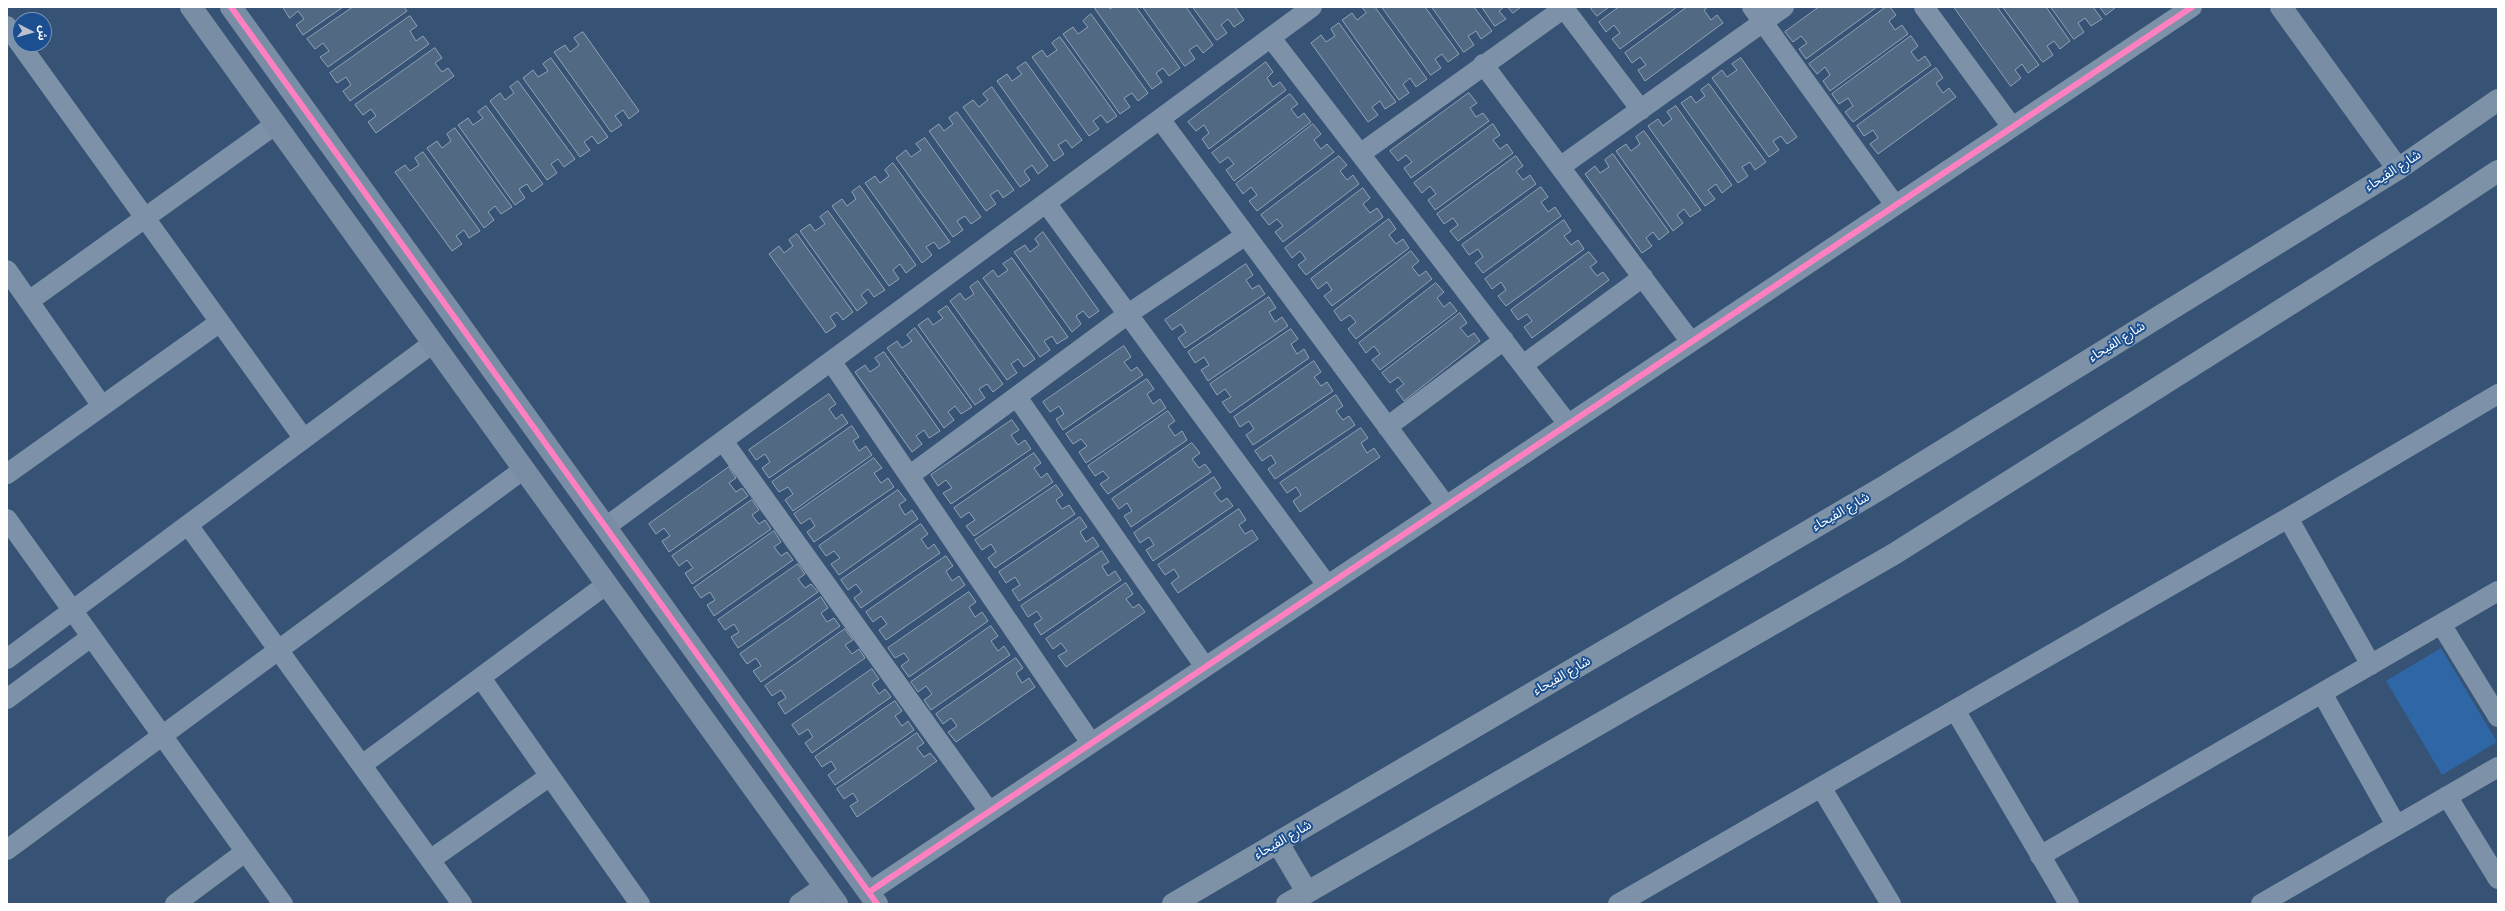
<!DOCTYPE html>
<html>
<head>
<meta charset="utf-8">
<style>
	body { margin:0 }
	#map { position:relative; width:2505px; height:911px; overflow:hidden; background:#365274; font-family:"Space Grotesk","Noto Sans Arabic",sans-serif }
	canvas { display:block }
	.frame { position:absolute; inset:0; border:8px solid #fff; pointer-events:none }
	.north { position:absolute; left:12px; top:12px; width:40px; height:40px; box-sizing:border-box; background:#1b4f8f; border:1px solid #7695bc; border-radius:50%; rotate:96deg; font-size:11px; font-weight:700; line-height:16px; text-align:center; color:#fff }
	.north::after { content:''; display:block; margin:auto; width:14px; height:18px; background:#b9c2ce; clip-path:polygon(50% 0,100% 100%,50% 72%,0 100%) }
</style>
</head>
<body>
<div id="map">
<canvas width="2505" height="911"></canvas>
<div class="frame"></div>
<div class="north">ش</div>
</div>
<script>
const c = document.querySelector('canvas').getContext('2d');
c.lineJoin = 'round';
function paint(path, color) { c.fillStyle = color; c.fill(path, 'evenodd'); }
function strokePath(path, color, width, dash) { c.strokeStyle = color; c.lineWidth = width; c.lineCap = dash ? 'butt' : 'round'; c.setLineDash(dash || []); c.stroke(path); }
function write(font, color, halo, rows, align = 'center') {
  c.font = font + ' "Space Grotesk","Noto Sans Arabic",sans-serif'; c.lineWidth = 4; c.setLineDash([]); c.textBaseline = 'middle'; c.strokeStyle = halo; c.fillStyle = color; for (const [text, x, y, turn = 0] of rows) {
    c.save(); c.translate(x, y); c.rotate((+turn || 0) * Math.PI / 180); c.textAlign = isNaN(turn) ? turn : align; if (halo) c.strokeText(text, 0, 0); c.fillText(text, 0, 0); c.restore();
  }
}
paint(new Path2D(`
	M2441,648L2497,742L2442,775L2386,681Z`), '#2f66a5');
const building = new Path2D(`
	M283,7H343L303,35L296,25L304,19L298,11L290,18Z
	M353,7H404L407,11L328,67L320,57L329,51L323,43L315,49L307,39Z
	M1098,7H1109L1110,9L1113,7H1136L1180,68L1169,76L1163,68L1156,73L1162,82L1152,89L1095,9Z
	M1143,7H1186L1213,45L1203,53L1197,45L1189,50L1195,59L1185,66Z
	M1193,7H1235L1244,20L1234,27L1228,19L1221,25L1227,33L1217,40Z
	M1362,7H1375L1427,79L1416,87L1410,78L1403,84L1409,93L1399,100L1342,20L1352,13L1357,20L1366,13Z
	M1382,7H1425L1459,54L1448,62L1442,54L1435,59L1441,68L1431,75Z
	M1432,7H1474L1492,31L1481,39L1476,31L1468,36L1474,45L1464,52Z
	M1482,7H1504L1499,11L1506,19L1495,26Z
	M1508,7H1521L1513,13Z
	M1590,7H1609L1597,16Z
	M1619,7H1677L1620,49L1612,39L1620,33L1614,25L1606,32L1599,22Z
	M1687,7H1708L1704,10L1711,20L1717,15L1723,23L1645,81L1638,70L1646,65L1640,57L1632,63L1625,53Z
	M1819,7H1877L1806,59L1799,49L1807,43L1801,36L1793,42L1785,32Z
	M1886,7H1890L1896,15L1889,21L1895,30L1902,25L1908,34L1830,91L1823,81L1830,75L1825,67L1817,74L1809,64Z
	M1954,7H1997L2039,65L2028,73L2022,64L2015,70L2021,78L2011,86Z
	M2003,7H2046L2070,41L2060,49L2054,41L2047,46L2053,55L2043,62Z
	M2051,7H2093L2102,19L2091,26L2085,18L2078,23L2084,32L2074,39Z
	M2100,7H2116L2106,15Z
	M1091,14L1148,93L1138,101L1132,93L1124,98L1130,107L1120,114L1063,34L1073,27L1078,34L1088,27L1083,21Z
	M410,16L417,26L410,31L416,41L423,36L429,44L350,101L343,91L351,85L346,77L337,83L330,73Z
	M1339,23L1396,102L1385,109L1380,101L1372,107L1378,115L1368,122L1311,43L1321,35L1326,42L1335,36L1331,29Z
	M583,32L639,111L629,119L623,110L615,116L622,125L611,132L554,52L565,45L570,52L579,45L574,38Z
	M1911,36L1918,46L1911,52L1918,61L1925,56L1931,65L1853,122L1845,112L1853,106L1848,98L1839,104L1832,94Z
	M1060,37L1117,116L1107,123L1101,115L1093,121L1099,129L1089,136L1032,57L1042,50L1047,57L1057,50L1052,43Z
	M435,48L442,58L435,63L442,72L448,68L454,76L376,133L368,122L376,116L371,109L363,115L355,105Z
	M551,58L608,137L598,144L592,136L584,142L590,150L580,157L523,78L533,70L538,77L548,71L543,64Z
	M1741,58L1797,137L1787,144L1781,136L1773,141L1779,150L1769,157L1712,78L1722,70L1727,77L1737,70L1732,64Z
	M1026,62L1082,140L1072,148L1066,140L1058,145L1064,154L1054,161L997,81L1007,74L1012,81L1022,74L1017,68Z
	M1266,62L1273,72L1267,78L1273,87L1280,82L1286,90L1209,149L1202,139L1209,133L1204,125L1196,131L1188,122Z
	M1936,68L1943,78L1936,83L1943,93L1949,88L1956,97L1878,154L1870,144L1878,138L1873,130L1864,136L1857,126Z
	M518,81L575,159L564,167L558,159L551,164L557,173L547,180L490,101L500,93L505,100L514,93L510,87Z
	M1709,84L1766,162L1755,170L1750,162L1742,167L1748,176L1738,183L1681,103L1691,96L1696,103L1705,96L1701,90Z
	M992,87L1048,166L1038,174L1032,165L1024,171L1030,180L1020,187L963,107L973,100L979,107L988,100L983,94Z
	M1469,93L1477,103L1470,108L1476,117L1483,113L1489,121L1411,178L1404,168L1412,162L1406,155L1398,161L1390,151Z
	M1290,94L1298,104L1291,109L1298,118L1304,113L1311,122L1234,181L1226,170L1234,164L1228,157L1220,163L1212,153Z
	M486,106L543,184L532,192L527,184L519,189L525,198L515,205L458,125L468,118L473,125L483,118L478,112Z
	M1676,106L1732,185L1722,193L1716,184L1708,190L1715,199L1705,206L1648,126L1658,119L1663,126L1672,119L1667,112Z
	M957,112L1014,190L1003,198L998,190L990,195L996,204L986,211L929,131L939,124L944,131L953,124L949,118Z
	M1313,124L1321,134L1314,140L1321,149L1327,144L1334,152L1257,211L1249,201L1257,195L1251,187L1243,194L1236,184Z
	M1493,124L1500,135L1493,140L1500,149L1507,144L1513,153L1435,210L1428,200L1436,194L1430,186L1422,193L1414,183Z
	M455,128L512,207L501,214L495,206L488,212L494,220L484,228L427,148L437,141L442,148L451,141L447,134Z
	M1644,131L1701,210L1690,217L1684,209L1677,215L1683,223L1673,231L1616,151L1626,144L1631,151L1640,144L1636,137Z
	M925,138L981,217L971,224L965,216L957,221L963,230L953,237L896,158L906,150L911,157L921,150L916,144Z
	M423,152L480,231L469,238L464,230L456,236L462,244L452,251L395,172L405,165L410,171L419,165L415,158Z
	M1613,154L1669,232L1659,240L1653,232L1646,238L1652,246L1642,253L1585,174L1595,166L1600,173L1609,167L1605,160Z
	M1339,156L1347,165L1340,171L1347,180L1353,175L1359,184L1283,242L1275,232L1283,226L1277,219L1269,225L1261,215Z
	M1516,156L1523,166L1516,171L1523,180L1530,175L1536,184L1458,241L1450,231L1458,225L1453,218L1444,224L1437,214Z
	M893,163L950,242L939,249L934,242L926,247L932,255L922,263L865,183L875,176L880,183L889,176L885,170Z
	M860,186L916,265L906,273L900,264L893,270L899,279L889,286L832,206L842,199L847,206L856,199L852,192Z
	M1541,187L1548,197L1541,202L1548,212L1555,207L1561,216L1483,273L1475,263L1483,257L1478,249L1469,255L1462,245Z
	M1363,188L1370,198L1363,204L1370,213L1377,208L1383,217L1306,275L1298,265L1306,259L1300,251L1292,258L1285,248Z
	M828,211L885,290L874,297L868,289L861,295L867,303L857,311L800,231L810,224L815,231L825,224L820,217Z
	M1389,219L1396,229L1389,235L1396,244L1403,239L1409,248L1332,306L1324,296L1332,290L1327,282L1318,289L1311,279Z
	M1564,220L1571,231L1564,236L1571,245L1578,240L1584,249L1506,306L1498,296L1506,290L1501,282L1492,289L1485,279Z
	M1043,232L1099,311L1089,318L1083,311L1076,316L1081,324L1072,332L1014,252L1025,245L1030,252L1039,245L1035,239Z
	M797,234L853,312L843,320L837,312L830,317L836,326L826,333L769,254L779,246L784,253L793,246L789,240Z
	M1411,251L1419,261L1412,267L1419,276L1426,271L1432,279L1356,339L1348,329L1356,322L1350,315L1341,321L1334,311Z
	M1589,252L1597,262L1590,267L1597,276L1603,272L1609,280L1532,338L1524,327L1532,321L1527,314L1518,320L1511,310Z
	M1012,258L1068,337L1057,344L1052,336L1044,341L1050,350L1040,357L983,278L993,270L998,277L1008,270L1003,264Z
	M1246,264L1253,275L1246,280L1252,289L1259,285L1265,294L1185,348L1178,338L1186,332L1181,324L1172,330L1165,320Z
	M978,281L1035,359L1024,367L1018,359L1011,364L1017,373L1007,380L950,301L960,293L965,300L974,294L970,287Z
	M1436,283L1444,292L1437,298L1444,307L1450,302L1457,311L1380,370L1372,360L1380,354L1374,346L1366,353L1359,343Z
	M1269,297L1276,308L1269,312L1275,322L1282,317L1288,326L1208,381L1201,370L1209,365L1204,357L1195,363L1188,352Z
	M947,306L1003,384L993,392L987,384L979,389L985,398L975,405L918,325L928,318L933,325L943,318L938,312Z
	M1460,313L1467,323L1460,328L1468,337L1474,333L1480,341L1404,401L1396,390L1404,384L1398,377L1390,383L1382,373Z
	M915,328L972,407L961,414L955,406L948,412L954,420L944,428L887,348L897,341L902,348L912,341L907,335Z
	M1291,329L1298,339L1291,344L1297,354L1304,349L1309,358L1230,413L1222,402L1231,397L1225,389L1217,395L1210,384Z
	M1124,346L1131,357L1124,362L1131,371L1137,367L1143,375L1063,430L1056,419L1064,414L1059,406L1050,412L1043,402Z
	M884,352L940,431L929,438L924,430L916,436L922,444L912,452L855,372L865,365L870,372L880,365L875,358Z
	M1314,361L1321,372L1314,377L1321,386L1327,382L1333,391L1253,445L1246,435L1254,429L1249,421L1240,427L1234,417Z
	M1147,379L1154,389L1147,394L1153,404L1160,399L1166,408L1086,463L1079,452L1087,446L1081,439L1073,444L1066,434Z
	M829,394L836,404L829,409L836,419L842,414L848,423L769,478L762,468L770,462L765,454L756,460L749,450Z
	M1336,395L1343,406L1336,411L1343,420L1349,416L1355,425L1275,479L1268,469L1276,463L1271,455L1262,461L1255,451Z
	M1168,411L1175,421L1168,426L1175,436L1182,431L1187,440L1108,494L1100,484L1109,478L1103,471L1095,476L1088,466Z
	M1012,420L1019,430L1011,435L1018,445L1025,440L1031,449L951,504L943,493L952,488L946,480L938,486L931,475Z
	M852,426L859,437L853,441L859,451L866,446L872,455L793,511L785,500L793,494L788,487L779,492L772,482Z
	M1361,428L1368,438L1361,443L1367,453L1374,448L1380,457L1300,512L1293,501L1301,495L1296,487L1287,493L1280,483Z
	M1192,443L1200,453L1192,459L1199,468L1205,464L1211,472L1131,527L1124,516L1132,511L1127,503L1119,509L1112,499Z
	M1034,453L1041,463L1034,468L1041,478L1047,473L1053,482L974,536L966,526L975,520L969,512L961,518L954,508Z
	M874,458L882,468L874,473L881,483L888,478L894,487L814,542L807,532L815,526L810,518L801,524L794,514Z
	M729,467L736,478L729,483L736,492L742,488L748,496L669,552L662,541L670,536L664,528L656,534L649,524Z
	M1214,477L1221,488L1214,493L1221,502L1227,498L1233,506L1153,561L1146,550L1154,545L1149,537L1140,543L1134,533Z
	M1056,485L1063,495L1056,500L1062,509L1069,505L1075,514L995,568L988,558L996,552L991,544L982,550L975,540Z
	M898,490L906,500L899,505L905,515L912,510L918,519L839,575L831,564L840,558L834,551L826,556L819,546Z
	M752,500L759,510L752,515L759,524L765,520L771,529L692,584L685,573L693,568L687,560L679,566L672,556Z
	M1239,509L1246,520L1239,525L1245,534L1252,530L1258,539L1178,593L1171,583L1179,577L1174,569L1165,575L1158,565Z
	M1080,517L1087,527L1080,532L1086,542L1093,537L1099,546L1019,601L1012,590L1020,585L1015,577L1006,583L999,572Z
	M921,524L928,534L921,539L928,549L934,544L940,553L861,608L854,598L862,592L856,584L848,590L841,580Z
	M774,531L781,542L774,547L781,556L787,552L793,560L714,616L707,605L715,600L710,592L701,598L694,588Z
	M1102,551L1109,562L1102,566L1108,576L1115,571L1121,580L1041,635L1034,624L1042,619L1037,611L1028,617L1021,606Z
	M946,556L953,566L946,571L952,581L959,576L965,585L886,640L879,630L887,624L881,616L873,622L866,612Z
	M798,564L805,574L798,579L805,588L811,584L818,592L738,648L731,637L739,632L734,624L725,630L718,620Z
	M1126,583L1133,594L1126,599L1133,608L1139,604L1145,612L1066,667L1058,656L1067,651L1061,643L1053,649L1046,639Z
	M969,592L976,602L969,607L975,617L982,612L988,621L909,677L901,666L909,660L904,653L895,658L888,648Z
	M821,597L828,608L821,613L827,622L834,618L840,626L761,682L753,671L761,666L756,658L747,664L740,654Z
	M991,626L998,636L991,641L998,651L1004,646L1010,655L931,710L924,700L932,694L926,686L918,692L911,682Z
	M845,629L853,640L845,645L852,654L859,649L865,658L785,714L778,703L786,698L781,690L772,696L765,686Z
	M1016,658L1023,668L1016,673L1022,683L1029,678L1035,687L956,742L948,732L957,726L951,718L943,724L936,714Z
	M872,669L879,679L872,684L879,694L885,689L891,697L812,753L805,743L813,737L808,729L799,735L792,725Z
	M895,701L902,711L895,716L902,726L908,721L914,730L835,785L828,775L836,769L831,761L822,767L815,757Z
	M917,733L924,743L917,748L924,757L930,753L937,761L857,817L850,806L858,801L853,793L844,799L837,789Z`);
paint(building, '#526984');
strokePath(building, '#92a2b6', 1);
strokePath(new Path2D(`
	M1563,7L1641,110
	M1752,7L1895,205
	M1924,7L2012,127
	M7,26L20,44
	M1271,38L1568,424
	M20,44L304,439
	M1483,64L1691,342
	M1160,119L1446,506
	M1360,154L1564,8
	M1560,167L1784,7
	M1046,203L1327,585
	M7,270L102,406
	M29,301L276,124
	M831,361L1091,743
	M1523,365L1643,277
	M1017,397L1205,667
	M1387,427L1504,340
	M723,441L989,811
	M7,474L220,322
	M909,476L1128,314L1246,235
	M2288,518L2371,665
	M7,519L283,904
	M188,525L462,904
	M607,526L1312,7
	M2441,624L2498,717
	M7,659L433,343
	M481,678L640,904
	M2322,693L2396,825
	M7,699L91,637
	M1955,710L2069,904
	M362,765L607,584
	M1821,787L1891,904
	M2447,796L2498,879
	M7,850L524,469
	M2040,856L2498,591
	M430,860L550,776
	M869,892L2192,7
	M175,904L245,852
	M1618,904L2288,518L2498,394
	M2261,904L2498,767`), '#7d92a8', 20);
strokePath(new Path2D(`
	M191,7L837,904
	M231,7L877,904
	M2281,7L2398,169
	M800,904L825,887`), '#798da4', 22);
strokePath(new Path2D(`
	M1278,843L1307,892
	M1173,904L1880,489L2398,169L2498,100
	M1287,904L1894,554L2433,214L2498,171`), '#7e92a7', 22);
strokePath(new Path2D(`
	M231,7L877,904
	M869,892L2192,7`), '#ff80c0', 6);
write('13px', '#fff', '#1b4f8f', [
	["شارع الفيحاء",2393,171,-33],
	["شارع الفيحاء",2117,342,-32],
	["شارع الفيحاء",1841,512,-30],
	["شارع الفيحاء",1562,676,-30],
	["شارع الفيحاء",1283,840,-30]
]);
</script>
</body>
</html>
